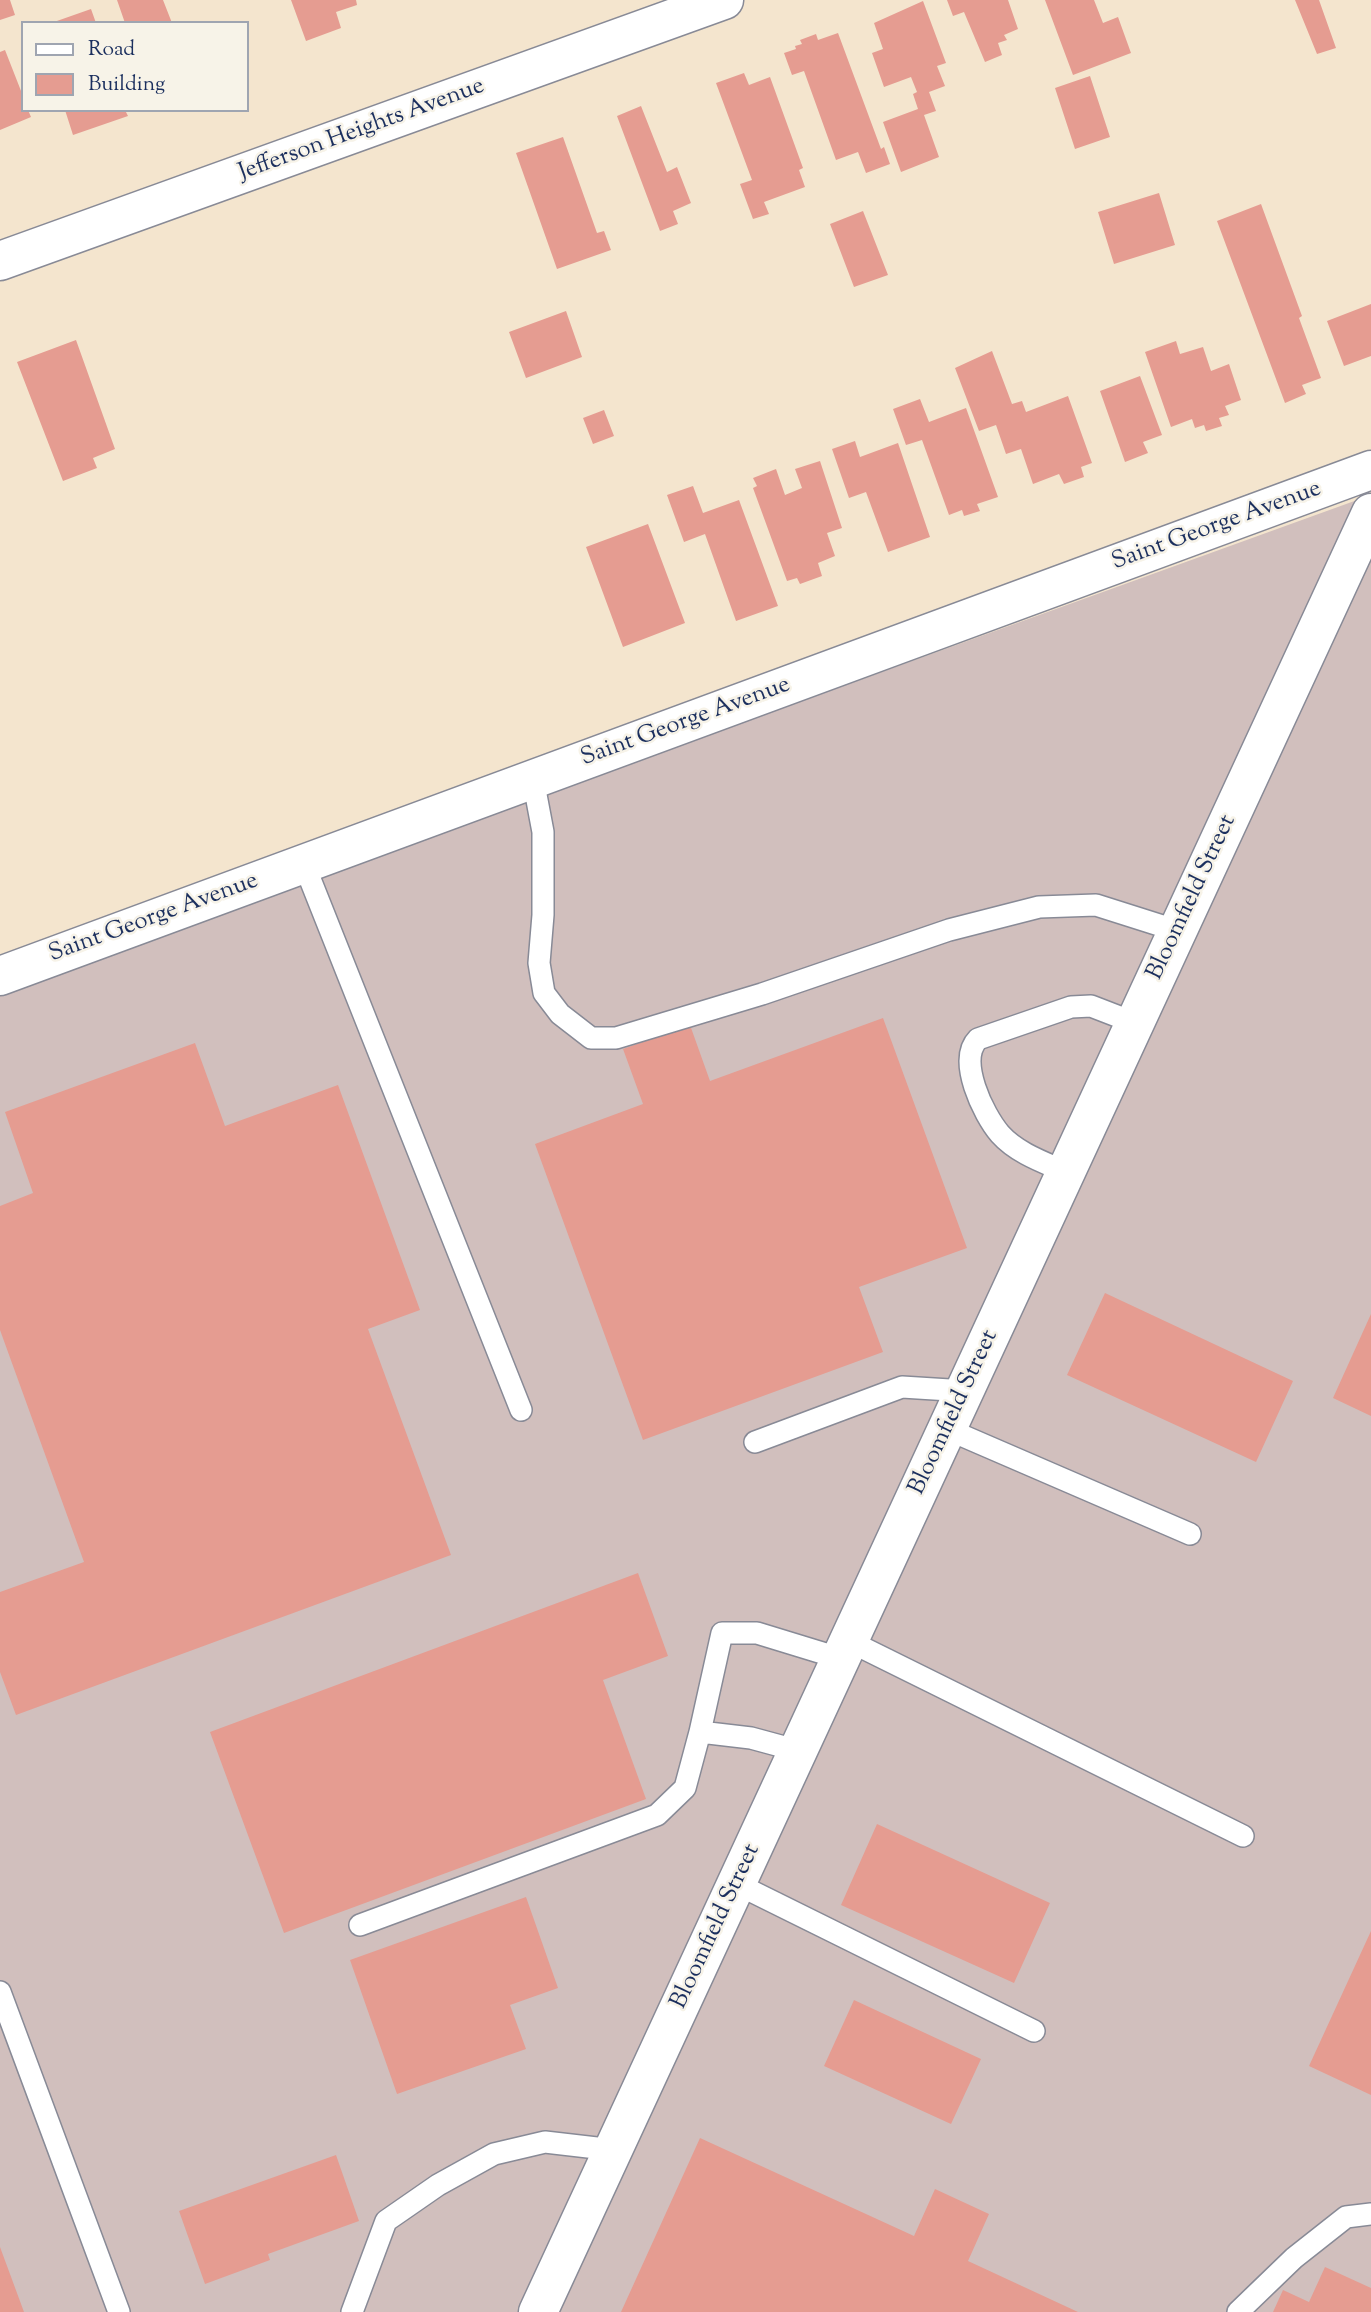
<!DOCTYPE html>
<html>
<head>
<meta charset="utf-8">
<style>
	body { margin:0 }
	#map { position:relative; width:1371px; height:2312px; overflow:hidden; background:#f4e5ce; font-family:"Sorts Mill Goudy",serif }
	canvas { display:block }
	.legend { position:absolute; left:21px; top:21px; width:228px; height:91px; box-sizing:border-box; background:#f7f3e8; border:2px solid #9fa5b1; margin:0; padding:9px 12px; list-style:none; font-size:21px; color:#1b2f5e }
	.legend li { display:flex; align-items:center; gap:14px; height:35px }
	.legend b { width:35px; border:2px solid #9fa5b1 }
</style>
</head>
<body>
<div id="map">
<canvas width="1371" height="2312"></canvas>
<ul class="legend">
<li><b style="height:9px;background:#fff"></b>Road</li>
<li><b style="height:19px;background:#e59c91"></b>Building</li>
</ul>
</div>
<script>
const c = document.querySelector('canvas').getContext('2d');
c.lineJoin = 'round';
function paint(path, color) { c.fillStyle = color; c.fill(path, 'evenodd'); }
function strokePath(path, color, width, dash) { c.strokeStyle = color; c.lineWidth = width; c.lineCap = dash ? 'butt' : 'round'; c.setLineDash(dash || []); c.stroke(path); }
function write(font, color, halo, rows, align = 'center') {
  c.font = font + ' "Sorts Mill Goudy",serif'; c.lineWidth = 5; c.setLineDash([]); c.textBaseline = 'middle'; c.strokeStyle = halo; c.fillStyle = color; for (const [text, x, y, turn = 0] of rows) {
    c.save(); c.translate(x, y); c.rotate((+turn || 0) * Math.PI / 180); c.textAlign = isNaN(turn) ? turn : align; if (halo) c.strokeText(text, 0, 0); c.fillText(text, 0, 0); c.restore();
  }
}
paint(new Path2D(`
	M1371,495V2312H0V991Z`), '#d1bfbd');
paint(new Path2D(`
	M0,0H10L15,15L0,20Z
	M117,0H163L172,23H125Z
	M291,0H356L357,5L336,12L341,28L306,41Z
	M947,0H1008L1018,29L1004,35L1007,40L998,43L1002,55L985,62L964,12L953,16Z
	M1045,0H1094L1103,23L1118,17L1131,53L1073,75Z
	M1295,0H1319L1336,48L1317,54Z
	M923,1L946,63L937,66L945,86L929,92L936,111L924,115L939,157L901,172L883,122L918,109L913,94L917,92L911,77L884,87L872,53L883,49L874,23Z
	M91,9L96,23H54V22Z
	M838,33L881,149L884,147L890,164L866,173L858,152L836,160L804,71L792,75L784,53L796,49L795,46L802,44L800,40L816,34L818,40Z
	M5,50L23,96V110H28L31,117L0,130V52Z
	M744,73L749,85L770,77L803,168L799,170L805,187L764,202L769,214L753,219L740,184L752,180L716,83Z
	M1090,76L1110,137L1075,149L1055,88Z
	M641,106L667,172L677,167L691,203L673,211L678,224L660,231L617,116Z
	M65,110H125L128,116L73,135Z
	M563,137L597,233L604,231L611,250L557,269L516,153Z
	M1159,193L1175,245L1114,264L1098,212Z
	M1261,204L1302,316L1299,318L1321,378L1302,385L1306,394L1285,403L1217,221Z
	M863,211L888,275L854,287L830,224Z
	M1371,304V356L1344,366L1327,321Z
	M566,311L582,357L526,378L509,332Z
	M76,340L115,449L93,458L97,468L63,481L17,362Z
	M1176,341L1180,354L1203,347L1211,371L1229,364L1241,400L1225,406L1229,415L1219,418L1222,426L1206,431L1204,425L1195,428L1192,419L1171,427L1145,352Z
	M992,351L1012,404L1022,401L1026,412L1068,396L1092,463L1081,467L1084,477L1064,484L1059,474L1033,484L1021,449L1006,454L996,425L979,431L955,368Z
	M1140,376L1162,435L1143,442L1148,453L1125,462L1100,391Z
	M920,399L929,422L966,408L998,497L977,504L980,511L964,516L962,510L949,515L922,440L906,445L893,409Z
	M604,410L614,436L593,444L583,418Z
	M855,441L860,457L898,443L930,537L888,552L866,492L849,498L832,449Z
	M820,461L842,528L827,533L835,556L818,563L822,576L800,584L797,578L787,581L753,488L757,486L753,478L776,469L785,495L802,488L795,469Z
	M693,486L703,513L739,500L778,606L736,621L705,534L684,542L667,495Z
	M648,524L685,623L623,647L586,547Z
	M883,1018L967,1248L859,1287L883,1352L643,1440L535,1144L643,1104L623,1049L690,1025L710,1081Z
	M195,1043L225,1126L338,1085L420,1310L368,1329L451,1555L16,1715L0,1672V1592L84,1562L0,1330V1206L33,1193L5,1112Z
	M1105,1293L1293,1381L1256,1462L1067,1375Z
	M1371,1314V1416L1333,1398Z
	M638,1573L668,1656L603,1680L646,1799L284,1933L210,1732Z
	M877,1824L1050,1903L1014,1983L841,1905Z
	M526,1897L558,1988L510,2005L526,2049L397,2094L350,1960Z
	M1371,1931V2095L1309,2066Z
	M854,2000L981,2059L951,2124L824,2066Z
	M700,2138L914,2236L935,2189L989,2214L968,2261L1078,2312H621Z
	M336,2155L359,2221L268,2254L270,2260L205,2284L179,2211Z
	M0,2247L24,2312H0Z
	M1325,2267L1371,2288V2312H1273L1283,2290L1309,2302Z`), '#e59c91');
const service = new Path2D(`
	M533,779L543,832V915L539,963L544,993L560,1014L591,1038H616L762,994L949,930L1039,907L1096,905L1178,931
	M304,864L521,1410
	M1066,1172C1043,1162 1017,1153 1000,1134C983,1114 957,1060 978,1039L1071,1007L1091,1006L1135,1023
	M947,1429L1190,1534
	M755,1442L902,1387L966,1391
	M849,1641L1243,1836
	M799,1751L751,1738L700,1732L722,1633H757L842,1659
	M737,1884L1034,2031
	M360,1925L657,1815L685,1788L700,1732
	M0,1992L119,2312
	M352,2312L386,2221L438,2185L494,2154L545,2142L614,2150
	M1238,2312L1294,2258L1346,2217L1371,2214`);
const minor = new Path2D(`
	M0,261L724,0
	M0,976L1371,470
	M538,2312L1371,513`);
strokePath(service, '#888a96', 24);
strokePath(minor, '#888a96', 41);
strokePath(service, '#fff', 21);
strokePath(minor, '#fff', 38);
write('24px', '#1b2f5e', '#f7f3e8', [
	["Jefferson Heights Avenue",362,131,-20],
	["Saint George Avenue",1217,527,-20],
	["Saint George Avenue",686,723,-20],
	["Bloomfield Street",1193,898,-65],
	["Saint George Avenue",154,919,-20],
	["Bloomfield Street",955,1413,-65],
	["Bloomfield Street",717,1927,-65]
]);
</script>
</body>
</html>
